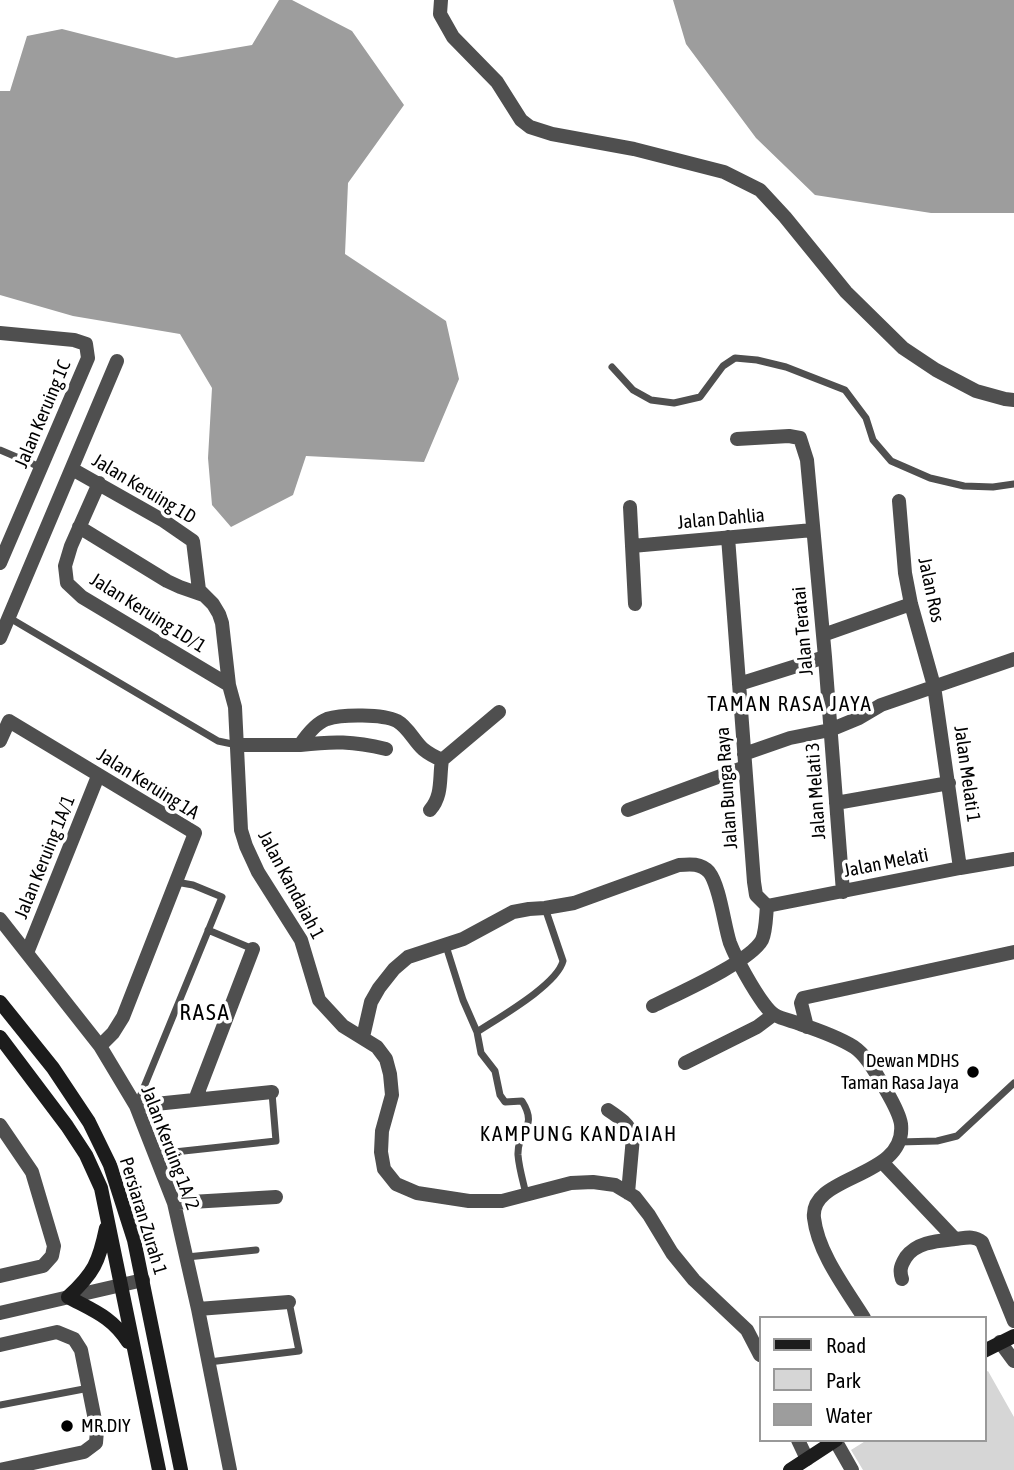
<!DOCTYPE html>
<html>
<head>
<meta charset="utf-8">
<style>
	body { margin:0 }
	#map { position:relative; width:1014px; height:1470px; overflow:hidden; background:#fff; font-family:"Asap Condensed",sans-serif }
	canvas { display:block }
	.legend { position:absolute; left:759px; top:1316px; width:228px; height:126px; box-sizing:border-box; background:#fff; border:2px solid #999; margin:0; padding:9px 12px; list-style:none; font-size:21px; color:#000 }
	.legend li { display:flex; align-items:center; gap:14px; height:35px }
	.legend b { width:35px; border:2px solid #999 }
</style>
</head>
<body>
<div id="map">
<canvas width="1014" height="1470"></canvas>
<ul class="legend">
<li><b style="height:9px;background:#1c1c1c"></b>Road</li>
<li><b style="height:19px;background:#d6d6d6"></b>Park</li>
<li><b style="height:19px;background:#9d9d9d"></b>Water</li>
</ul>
</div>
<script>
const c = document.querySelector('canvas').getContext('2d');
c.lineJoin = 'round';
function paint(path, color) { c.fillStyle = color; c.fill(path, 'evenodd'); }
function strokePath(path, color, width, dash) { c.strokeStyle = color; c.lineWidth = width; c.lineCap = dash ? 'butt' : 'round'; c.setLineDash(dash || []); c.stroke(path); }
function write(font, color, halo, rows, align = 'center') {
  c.font = font + ' "Asap Condensed",sans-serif'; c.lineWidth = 7; c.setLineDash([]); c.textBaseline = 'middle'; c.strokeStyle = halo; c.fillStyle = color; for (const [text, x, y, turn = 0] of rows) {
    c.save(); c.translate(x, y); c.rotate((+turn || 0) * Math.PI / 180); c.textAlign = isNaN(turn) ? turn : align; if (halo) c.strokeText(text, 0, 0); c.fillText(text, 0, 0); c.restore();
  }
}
paint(new Path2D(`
	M988,1371L1014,1417V1470H863L851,1450L867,1440H984V1373Z`), '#d6d6d6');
paint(new Path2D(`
	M279,0H292L352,31L404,105L348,183L345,254L446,321L459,379L424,462L306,456L293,495L231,527L212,505L208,458L212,388L180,334L73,316L0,295V91H10L27,36L62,29L176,58L252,45Z
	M673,0H1014V213H931L815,195L756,138L686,44Z`), '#9d9d9d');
strokePath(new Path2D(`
	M612,367L633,390L651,400L674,403L700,397L723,366L735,358L757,360L786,367L845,390L866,418L873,440L891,461L930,478L964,486L993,487L1014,484
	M0,450L40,467
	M8,617L218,741L237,745
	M208,930L253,949
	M446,946L463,1000L477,1032L481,1053L495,1071L500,1095L505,1102L522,1101C539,1128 517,1130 518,1155C519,1168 523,1181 526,1194
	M477,1032C498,1018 557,985 563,961L545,908
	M137,1104L222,897L193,885L176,882
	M899,1142L937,1141L957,1136L1014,1083
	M156,1154L276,1141L272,1093
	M187,1257L256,1250
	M209,1362L299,1351L289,1302
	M0,1405L89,1388`), '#4f4f4f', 7);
strokePath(new Path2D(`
	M441,0L440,14L453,37L497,82L521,120L530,127L552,134L634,149L724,172L760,190L785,217L846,292L903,348L936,370L976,391L1005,399L1014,400
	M0,333L74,340L86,344L88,358L0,563
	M737,439L789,436L800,438L807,460L825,657L843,892
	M72,469L164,521L193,541L199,590L213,604L219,614L222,623L229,685L235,707L241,830L246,846L258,872L301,940L319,1000L343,1026L377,1047L386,1059L390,1074L392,1095L382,1131L381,1152L384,1169L396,1184L417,1193L469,1201H502L571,1183L593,1182L615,1185L635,1197L649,1215L672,1253L694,1280L747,1330L760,1355
	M99,483L71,546L65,566L67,583L82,597L229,685
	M899,501L905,573L911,604L934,686L960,868
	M630,507L635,604
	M79,527L167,581L180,587L203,595
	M728,537L754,882L756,895L767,906
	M632,546L813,530
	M823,635L911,604
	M0,638L117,361
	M739,684L825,657
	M0,741L9,721L195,833L123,1017L113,1033L100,1046
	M237,745H300C306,736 316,723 327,719C342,714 383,714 397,721C408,727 414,741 423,749C429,754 435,757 442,760
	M300,745C333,741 353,741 386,749
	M744,754L790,738L830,730L859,718L881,705L1014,659
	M836,803L949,783
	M430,810C443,795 439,778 442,760L499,712
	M628,810L745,767
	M767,906L960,868L1014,859
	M0,919L100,1046L136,1106L174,1203L198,1309L230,1470
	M27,953L98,776
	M653,1006C677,994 750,962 762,940C766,931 766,916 767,906
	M807,1027L801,1003L803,998L1014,952
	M363,1037L371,1002L379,988L394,969L408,957L463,939L513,912L529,909L545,908L574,903L679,865C690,864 701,863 709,872C720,886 724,925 730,943C737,961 753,989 764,1004C767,1008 771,1013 775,1015C782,1019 792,1021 800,1024C818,1030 838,1037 854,1047C867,1056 875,1072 883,1085C889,1096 899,1111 901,1124C907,1179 809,1174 814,1218C818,1253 846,1289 864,1318
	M685,1063L757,1027L773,1015
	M195,1100L253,949
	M136,1106L272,1092
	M608,1110C620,1118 629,1124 633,1137L628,1193
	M0,1125L32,1172L54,1246L52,1256L43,1266L0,1276
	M882,1162L955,1239C937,1241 917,1242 906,1257C901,1265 899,1270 902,1279
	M174,1203L276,1197
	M955,1239C965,1238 974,1235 982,1242L1014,1321
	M198,1309L289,1302
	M0,1313L143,1280
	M1000,1342L1014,1361
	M0,1345L57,1332L74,1339L81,1350L97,1430L96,1443L84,1452L0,1470
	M798,1440L807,1459
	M835,1440L852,1470`), '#4f4f4f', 14);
strokePath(new Path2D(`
	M0,1002L53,1068L89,1122L110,1165L134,1240L181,1470
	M0,1037L67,1126L86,1155L101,1188L159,1470
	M106,1228C99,1262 94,1273 68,1297C94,1311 112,1317 128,1342
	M984,1351L1014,1336
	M790,1470L836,1440`), '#1c1c1c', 14);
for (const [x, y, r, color] of [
	[973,1072,7,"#000"],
	[67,1426,7,"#000"]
]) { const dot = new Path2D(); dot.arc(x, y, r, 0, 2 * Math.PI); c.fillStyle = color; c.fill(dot); strokePath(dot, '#fff', 2.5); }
write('19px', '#000', '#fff', [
	["Jalan Keruing 1C",43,414,-67],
	["Jalan Keruing 1D",144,489,31],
	["Jalan Dahlia",721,519,-5],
	["Jalan Ros",931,590,78],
	["Jalan Keruing 1D/1",148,613,32],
	["Jalan Teratai",803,631,-95],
	["Jalan Melati 1",967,774,82],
	["Jalan Keruing 1A",148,784,32],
	["Jalan Bunga Raya",727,788,-94],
	["Jalan Melati 3",816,791,-94],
	["Jalan Keruing 1A/1",45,857,-68],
	["Jalan Melati",886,863,-11],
	["Jalan Kandaiah 1",291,885,62],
	["Jalan Keruing 1A/2",170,1148,69],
	["Persiaran Zurah 1",143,1216,73]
]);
write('19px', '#000', '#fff', [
	["Dewan MDHS",959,1061],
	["Taman Rasa Jaya",959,1083],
	["MR.DIY",81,1426,"left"]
], 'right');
c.letterSpacing = '2px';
write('21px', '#000', '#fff', [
	["TAMAN RASA JAYA",790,704],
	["KAMPUNG KANDAIAH",579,1134]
]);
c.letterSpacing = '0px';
c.letterSpacing = '2px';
write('23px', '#000', '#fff', [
	["RASA",205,1013]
]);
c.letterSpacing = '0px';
</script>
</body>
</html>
